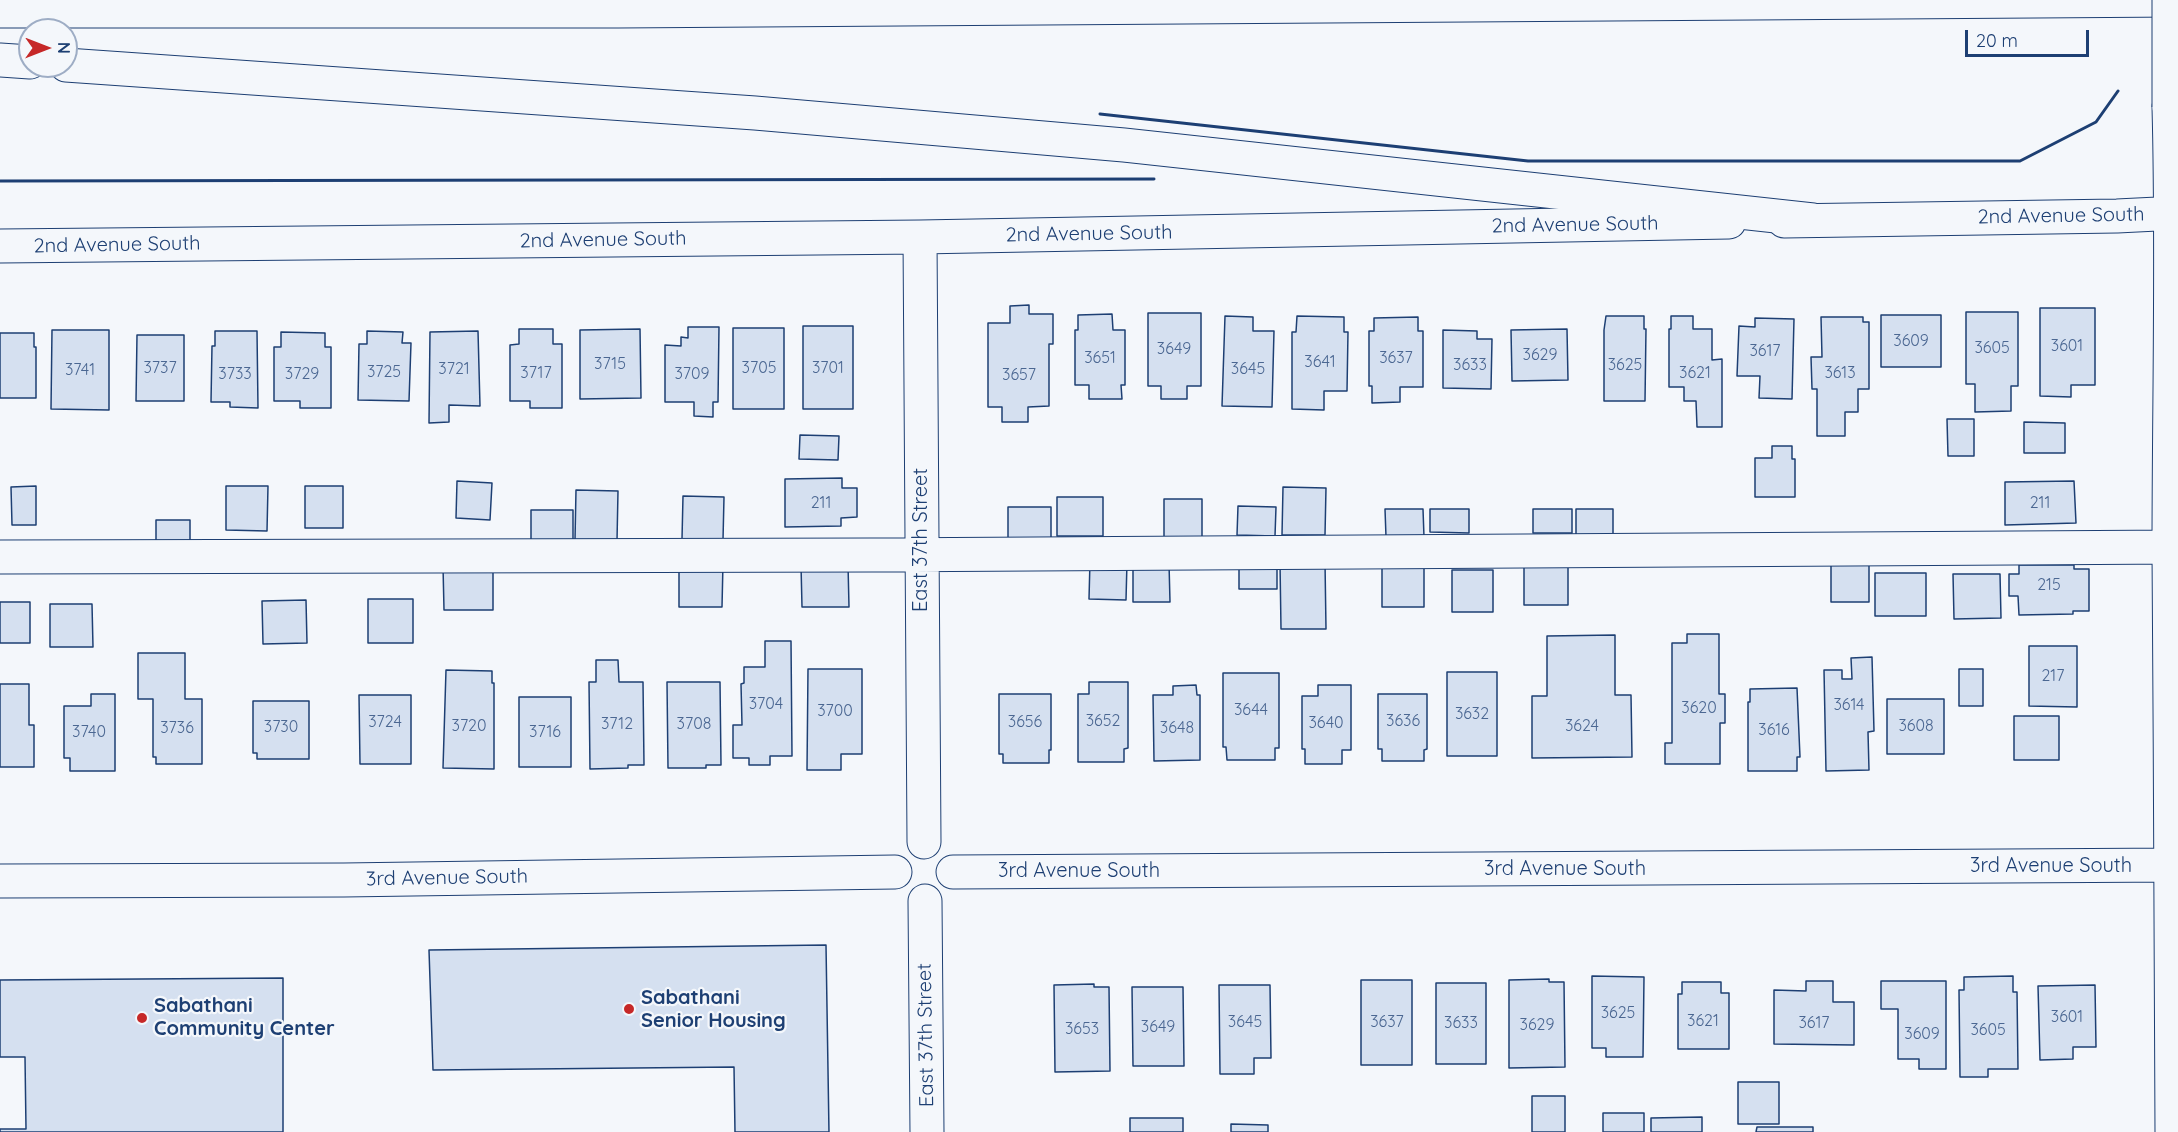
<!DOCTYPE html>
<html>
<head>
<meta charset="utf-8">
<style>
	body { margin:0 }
	#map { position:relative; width:2178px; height:1132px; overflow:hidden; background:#f4f7fb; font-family:Quicksand,sans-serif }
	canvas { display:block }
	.north { position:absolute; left:18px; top:18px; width:60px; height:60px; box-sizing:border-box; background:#f4f7fb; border:2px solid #9eadc5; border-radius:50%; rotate:90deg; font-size:16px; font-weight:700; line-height:24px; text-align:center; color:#1d3f73 }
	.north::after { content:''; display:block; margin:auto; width:21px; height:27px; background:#c62828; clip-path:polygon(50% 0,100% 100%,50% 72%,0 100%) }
	.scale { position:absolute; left:1965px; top:30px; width:124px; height:27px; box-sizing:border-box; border:3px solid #1d3f73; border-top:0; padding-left:8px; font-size:18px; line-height:21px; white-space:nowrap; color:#1d3f73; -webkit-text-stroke:4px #f4f7fb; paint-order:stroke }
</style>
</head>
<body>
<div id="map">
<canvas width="2178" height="1132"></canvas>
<div class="north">N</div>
<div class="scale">20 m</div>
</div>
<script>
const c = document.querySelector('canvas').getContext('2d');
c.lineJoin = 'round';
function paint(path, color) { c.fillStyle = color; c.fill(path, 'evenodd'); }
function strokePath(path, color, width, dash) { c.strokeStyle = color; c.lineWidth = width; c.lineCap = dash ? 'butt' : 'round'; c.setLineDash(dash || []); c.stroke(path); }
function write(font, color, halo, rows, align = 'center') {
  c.font = font + ' Quicksand,sans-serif'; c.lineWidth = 4.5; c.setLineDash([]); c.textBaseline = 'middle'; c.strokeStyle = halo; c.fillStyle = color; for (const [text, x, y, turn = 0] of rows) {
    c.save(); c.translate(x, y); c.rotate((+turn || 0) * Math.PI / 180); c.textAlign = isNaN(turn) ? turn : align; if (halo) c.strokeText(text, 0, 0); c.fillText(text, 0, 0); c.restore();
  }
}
const building = new Path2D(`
	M1029,305V314H1053V344H1049V406L1028,407V422H1002V407H988V323H1010V306Z
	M2040,308H2095V385H2071V397L2040,396Z
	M1966,312H2018V386H2011V411L1975,412V384H1966Z
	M1148,313H1201V386H1187V399H1161V386H1148Z
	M1112,314L1113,330H1125V385H1121L1122,399H1089V385H1075V330H1078V315Z
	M1881,315H1941V367H1881Z
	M1225,316L1253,317V331H1274L1272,407L1222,406Z
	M1297,316L1344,317V332H1348L1347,391H1324V410L1292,409V332H1296Z
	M1606,316H1644V329H1646L1645,401H1604V330Z
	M1671,316H1693V329H1712V360L1722,359V427H1697L1696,401H1684V387H1669V329H1671Z
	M1418,317V331H1423V387H1400V402L1372,403V386H1369V331H1374V318Z
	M1821,317H1863V322H1869V389H1858V412H1845V436H1817V389H1812L1811,357H1822Z
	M1755,318L1794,319L1792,399L1759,398L1760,376H1737L1739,326L1755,327Z
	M803,326H853V409H803Z
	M688,327H719L718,402H713V417L694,416V402H665V345L681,346V337L688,338Z
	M733,328H784V409H733Z
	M519,329H553V344H562V408H530V401H510V345L519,344Z
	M640,329L641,398L580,399V330Z
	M1567,329L1568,380L1512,381L1511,330Z
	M52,330H109V410L51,409Z
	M1443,330L1477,331V339H1492L1491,389L1443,388Z
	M215,331H257L258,408L230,407V402H211L212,346H215Z
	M367,331L403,332L402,343H411L409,401L358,400L359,344H367Z
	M478,331L480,406L449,405V422L429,423L430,332Z
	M281,332L325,333V347H331V408H300V401H274V347H281Z
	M0,333H34V347H36V398H0Z
	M137,335H184V401H136Z
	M1947,419H1974V456H1948Z
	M2024,422L2065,423V453H2024Z
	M800,435L839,436L838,460L799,459Z
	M1772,446H1792V459H1795V497H1755V458H1772Z
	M842,478V488H857V517L841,518V526L785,527V479Z
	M457,481L492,483L490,520L456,518Z
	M2074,481L2076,523L2005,525V482Z
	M36,486V525H12L11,487Z
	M226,486H268L267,531L226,530Z
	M305,486H343V528H305Z
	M1283,487L1326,488L1325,535H1282Z
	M576,490L618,491L617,541L575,540Z
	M683,496L724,497L723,540L682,539Z
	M1057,497H1103V536H1057Z
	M1164,499H1202V539L1164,538Z
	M1238,506L1276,507L1275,536L1237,535Z
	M1008,507H1051V539H1008Z
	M1385,509H1423L1424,537H1386Z
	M1430,509H1469V533L1430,532Z
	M1533,509H1572V533H1533Z
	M1576,509H1613V536H1576Z
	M531,510H573V540H531Z
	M156,520H190V543H156Z
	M1831,560L1869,561V602H1831Z
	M1090,561L1127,562L1126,600L1089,599Z
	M1382,561H1424V607H1382Z
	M1239,562H1277V589H1239Z
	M1325,562L1326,629H1281L1280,563Z
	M1524,562H1568V605H1524Z
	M679,563H723L722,607H679Z
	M1169,563L1170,602H1133V564Z
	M848,564L849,607H802L801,565Z
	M2019,565H2074V569H2089V611H2073V614L2019,615L2018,596H2009V574H2019Z
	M443,566H493V610H444Z
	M1452,570H1493V612H1452Z
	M1875,573H1926V616H1875Z
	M1953,574H2000L2001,618L1954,619Z
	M368,599H413V643H368Z
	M306,600L307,643L263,644L262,601Z
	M0,602H30V643H0Z
	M50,604H92L93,647H50Z
	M1687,634H1719V694H1725V723H1720V764H1665V743H1672V643H1687Z
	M1615,635V695H1631L1632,757L1532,758V696H1547V636Z
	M765,641H791L792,756H770V765H749V758H733V725H742L741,684L744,683V667H765Z
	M2029,646H2077V707L2029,706Z
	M138,653H185V699H202V764H156V757H153V699H138Z
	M1872,657L1874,731L1868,732L1869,770L1826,771L1824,670H1842V679H1852L1851,658Z
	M596,660H618L619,682H643L644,765H628V768L590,769L589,682H596Z
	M808,669H862V754H841V770H807Z
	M1959,669H1983V706H1959Z
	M446,670L492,671V683H494V769L443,768Z
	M1447,672H1497V756H1447Z
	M1223,673H1279V748H1275V760H1227L1226,747H1223Z
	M667,682H720L721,765H706V768H668Z
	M1089,682H1128V748L1124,749V762H1078V694H1089Z
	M0,684H29V725H34V767H0Z
	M1196,685L1197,695H1200V760L1154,761L1153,695H1173V686Z
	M1318,685H1351V750H1342V764H1305V749H1302V696H1318Z
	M1797,688L1800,757H1797V771H1748V702H1750V689Z
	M91,694H115V771H70V758H64V706H91Z
	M999,694H1051V750H1049V763H1003V754H999Z
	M1378,694H1427V749L1424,750V761H1382V749H1378Z
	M359,695H411V764H360Z
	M519,697H571V767H519Z
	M1887,699H1944V754H1887Z
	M253,701H309V759H257V753H253Z
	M2014,716H2059V760H2014Z
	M826,945L829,1132H735L734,1067L433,1070L429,950Z
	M1592,976L1644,977L1643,1057H1606V1048H1592Z
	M2013,976V992H2017L2018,1069H1988V1077H1960L1959,990H1964V977Z
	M283,978V1132H0V1129H26L25,1057H0V980Z
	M1549,979V982H1564L1565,1067L1509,1068V980Z
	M1361,980H1412V1065H1361Z
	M1806,981H1833V1002H1854V1045L1774,1044V990L1806,991Z
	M1881,981H1946V1069H1919V1059H1898V1009H1881Z
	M1682,982H1721V993H1729V1049H1678V994H1682Z
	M1436,983H1486V1064H1436Z
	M1094,984V987H1109L1110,1071L1055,1072L1054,985Z
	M1219,985H1270L1271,1058H1254V1074H1220Z
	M2095,985L2096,1047H2073V1059L2040,1060L2038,986Z
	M1132,987H1183L1184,1066H1133Z
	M1738,1082H1779V1124H1738Z
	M1532,1096H1565V1132H1532Z
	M1603,1113H1644V1132H1603Z
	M1702,1117V1132H1651V1118Z
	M1130,1118H1183V1132H1130Z
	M1231,1124L1268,1125V1132H1231Z
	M1757,1127H1813V1132H1756Z`);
paint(building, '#d5e0f0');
strokePath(building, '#1d3f73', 1.5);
const minor = new Path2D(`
	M2169,107C2173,254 2169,402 2169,550C2170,744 2172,938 2172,1132
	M1784,221L2117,216L2178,213
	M920,237L924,842
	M0,246L920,237L1729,222
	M0,557L871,555L2178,547
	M953,872L2178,865
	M0,881L344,880L895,872
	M925,901L927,1132`);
const highway = new Path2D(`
	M0,11H618L2178,0
	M0,60L30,62
	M66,65L755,113L1124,145L1813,220`);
strokePath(minor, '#1d3f73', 35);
strokePath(highway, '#1d3f73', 35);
strokePath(minor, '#f4f7fb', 33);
strokePath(highway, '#f4f7fb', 33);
const minorBridge = new Path2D(`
	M2169,0V107`);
strokePath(minorBridge, '#1d3f73', 35, []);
strokePath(minorBridge, '#f4f7fb', 33);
strokePath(new Path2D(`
	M1100,114L1528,161H2020L2096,122L2118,91
	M0,181L1154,179`), '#1d3f73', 3);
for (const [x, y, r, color] of [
	[629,1009,6,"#c62828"],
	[142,1018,6,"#c62828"]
]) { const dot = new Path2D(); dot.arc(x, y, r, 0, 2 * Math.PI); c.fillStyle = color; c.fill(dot); strokePath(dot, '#f4f7fb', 2); }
write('16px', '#4b6792', null, [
	["3609",1911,341],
	["3601",2067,346],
	["3605",1992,348],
	["3649",1174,349],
	["3617",1765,351],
	["3629",1540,355],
	["3651",1100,358],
	["3637",1396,358],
	["3641",1320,362],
	["3715",610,364],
	["3633",1470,365],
	["3625",1625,365],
	["3737",160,368],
	["3705",759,368],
	["3701",828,368],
	["3721",454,369],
	["3645",1248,369],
	["3741",80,370],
	["3725",384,372],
	["3717",536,373],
	["3621",1695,373],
	["3613",1840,373],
	["3733",235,374],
	["3729",302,374],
	["3709",692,374],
	["3657",1019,375],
	["211",821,503],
	["211",2040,503],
	["215",2049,585],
	["217",2053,676],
	["3704",766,704],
	["3614",1849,705],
	["3620",1699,708],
	["3644",1251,710],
	["3700",835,711],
	["3632",1472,714],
	["3652",1103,721],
	["3636",1403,721],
	["3724",385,722],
	["3656",1025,722],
	["3640",1326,723],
	["3712",617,724],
	["3708",694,724],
	["3720",469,726],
	["3624",1582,726],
	["3608",1916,726],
	["3730",281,727],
	["3736",177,728],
	["3648",1177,728],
	["3616",1774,730],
	["3740",89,732],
	["3716",545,732],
	["3625",1618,1013],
	["3601",2067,1017],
	["3621",1703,1021],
	["3645",1245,1022],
	["3637",1387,1022],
	["3633",1461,1023],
	["3617",1814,1023],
	["3629",1537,1025],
	["3649",1158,1027],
	["3653",1082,1029],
	["3605",1988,1030],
	["3609",1922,1034]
]);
write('20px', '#1d3f73', '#f4f7fb', [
	["2nd Avenue South",2061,216,-1],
	["2nd Avenue South",1575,225,-1],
	["2nd Avenue South",1089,234,-1],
	["2nd Avenue South",603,240,-1],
	["2nd Avenue South",117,245,-1],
	["East 37th Street",921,540,-90],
	["3rd Avenue South",2051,866],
	["3rd Avenue South",1565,869],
	["3rd Avenue South",1079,871],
	["3rd Avenue South",447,878,-1],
	["East 37th Street",926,1035,-91]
]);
write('bold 20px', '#1d3f73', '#f4f7fb', [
	["Sabathani",641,998],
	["Senior Housing",641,1021],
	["Sabathani",154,1006],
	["Community Center",154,1029]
], 'left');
</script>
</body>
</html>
